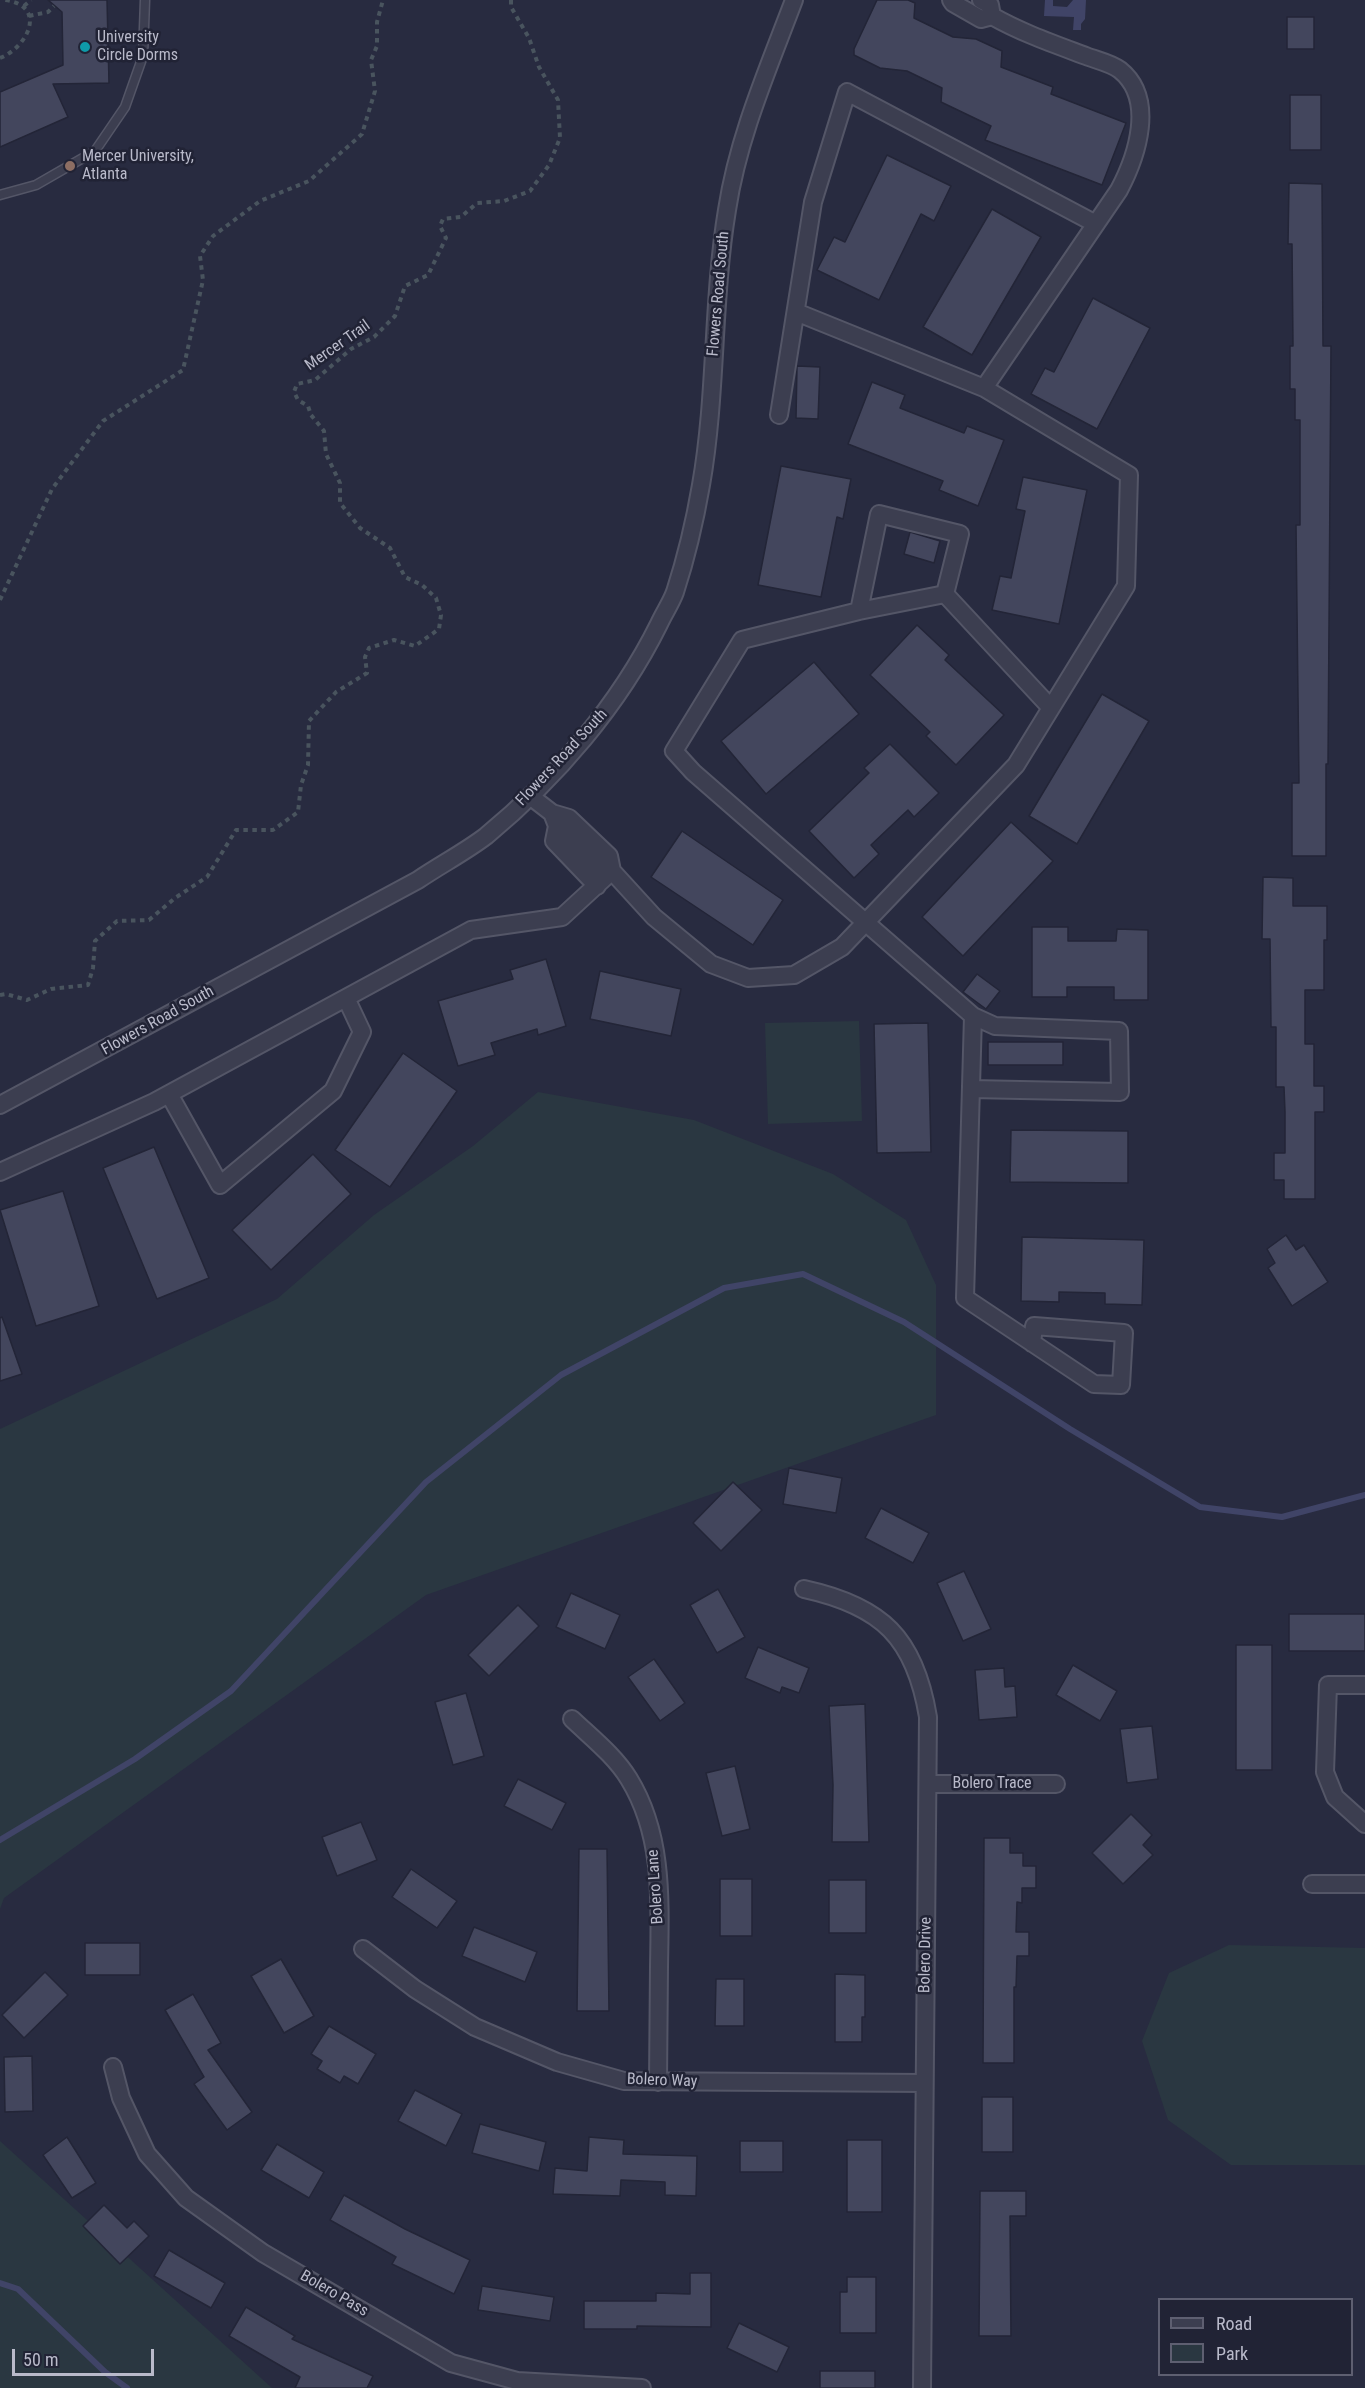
<!DOCTYPE html>
<html>
<head>
<meta charset="utf-8">
<style>
	body { margin:0 }
	#map { position:relative; width:1365px; height:2388px; overflow:hidden; background:#282b40; font-family:"Roboto Condensed",sans-serif }
	canvas { display:block }
	.legend { position:absolute; left:1158px; top:2298px; width:195px; height:78px; box-sizing:border-box; background:#212335; border:2px solid #5e5f71; margin:0; padding:8px 10px; list-style:none; font-size:18px; color:#b9baca }
	.legend li { display:flex; align-items:center; gap:12px; height:30px }
	.legend b { width:30px; border:2px solid #5e5f71 }
	.scale { position:absolute; left:12px; top:2349px; width:142px; height:27px; box-sizing:border-box; border:3px solid #b9baca; border-top:0; padding-left:8px; font-size:18px; line-height:21px; white-space:nowrap; color:#b9baca; -webkit-text-stroke:4px #212335; paint-order:stroke }
</style>
</head>
<body>
<div id="map">
<canvas width="1365" height="2388"></canvas>
<ul class="legend">
<li><b style="height:8px;background:#3c3e50"></b>Road</li>
<li><b style="height:16px;background:#2a3741"></b>Park</li>
</ul>
<div class="scale">50 m</div>
</div>
<script>
const c = document.querySelector('canvas').getContext('2d');
c.lineJoin = 'round';
function paint(path, color) { c.fillStyle = color; c.fill(path, 'evenodd'); }
function strokePath(path, color, width, dash) { c.strokeStyle = color; c.lineWidth = width; c.lineCap = dash ? 'butt' : 'round'; c.setLineDash(dash || []); c.stroke(path); }
function write(font, color, halo, rows, align = 'center') {
  c.font = font + ' "Roboto Condensed",sans-serif'; c.lineWidth = 5; c.setLineDash([]); c.textBaseline = 'middle'; c.strokeStyle = halo; c.fillStyle = color; for (const [text, x, y, turn = 0] of rows) {
    c.save(); c.translate(x, y); c.rotate((+turn || 0) * Math.PI / 180); c.textAlign = isNaN(turn) ? turn : align; if (halo) c.strokeText(text, 0, 0); c.fillText(text, 0, 0); c.restore();
  }
}
paint(new Path2D(`
	M859,1021L862,1121L768,1124L765,1023Z
	M538,1092L694,1120L833,1174L906,1220L936,1285V1415L426,1595L4,1898L0,1909V1429L277,1299L374,1215L473,1146Z
	M1229,1945L1365,1948V2165H1231L1168,2120L1142,2041L1169,1973Z
	M0,2141L272,2388H0Z`), '#2a3741');
paint(new Path2D(`
	M1045,0H1053V6L1067,7L1073,0H1086L1085,19L1081,24V30H1073L1074,17L1044,16Z`), '#404467');
strokePath(new Path2D(`
	M0,1840L135,1759L231,1691L426,1482L561,1375L724,1288L803,1274L904,1322L1070,1429L1200,1507L1282,1517L1365,1495
	M0,2283L18,2289L105,2372L127,2388`), '#404467', 6);
const building = new Path2D(`
	M48,0H107L109,83L53,84L68,117L0,147V92L63,65L62,12Z
	M877,0H908L915,3L914,18L953,37L976,39L1002,51L1001,67L1053,87L1051,94L1126,123L1102,185L985,140L991,126L941,102L942,88L907,71L880,68L854,55V49Z
	M1287,17H1314V49H1287Z
	M1290,95H1321V150H1290Z
	M887,155L951,186L934,221L921,214L879,300L817,270L834,237L845,242Z
	M1289,183L1322,184L1323,346H1331L1328,764H1326V856H1292V783H1299L1296,525H1300V420H1295V389H1290V346H1293L1292,244H1288Z
	M992,209L1041,237L972,355L923,327Z
	M1093,298L1150,328L1097,429L1031,394L1045,368L1054,372Z
	M797,366L820,367L818,419L796,418Z
	M872,382L905,395L900,408L964,433L967,426L1004,440L978,506L939,490L943,481L848,444Z
	M781,466L851,479L843,519L837,517L821,597L758,585Z
	M1023,477L1087,490L1059,624L992,610L1000,576L1011,578L1025,511L1016,509Z
	M910,532L940,541L934,563L904,554Z
	M917,625L949,655L945,660L1004,715L956,765L926,736L930,732L870,675Z
	M814,662L859,714L766,794L721,741Z
	M1102,694L1149,721L1077,844L1029,816Z
	M890,744L939,793L914,817L908,810L871,845L879,854L854,878L809,831L869,773L864,768Z
	M1011,822L1053,861L963,956L922,917Z
	M682,831L783,900L753,945L651,877Z
	M1263,877L1293,878V906H1327V940H1324V990H1305V1044H1314V1086H1324V1112H1315V1199H1284V1180H1274V1153H1285V1112L1284,1087H1276V1027H1271L1270,939H1262Z
	M1032,927H1068V941H1116L1117,929L1148,930V1000H1114V987H1067V997H1032Z
	M546,959L566,1026L538,1035L537,1029L491,1043L495,1055L458,1066L438,1001L513,979L510,970Z
	M600,971L681,989L671,1036L590,1019Z
	M977,974L1000,991L986,1009L963,992Z
	M928,1023L931,1152L877,1153L874,1024Z
	M988,1042H1063V1065H988Z
	M403,1053L457,1091L390,1187L335,1150Z
	M1011,1130L1128,1131V1183L1010,1182Z
	M154,1147L209,1278L157,1299L103,1168Z
	M313,1154L351,1194L271,1270L232,1230Z
	M63,1191L99,1306L36,1326L0,1210Z
	M1286,1235L1296,1250L1304,1245L1328,1282L1292,1306L1268,1268L1275,1263L1267,1249Z
	M1022,1237L1144,1240L1142,1305L1105,1304V1293L1059,1292V1302L1021,1301Z
	M2,1317L22,1374L0,1381V1318Z
	M789,1468L842,1478L836,1513L783,1504Z
	M733,1482L762,1510L721,1551L693,1523Z
	M881,1508L929,1533L913,1563L865,1538Z
	M964,1571L991,1629L963,1641L937,1583Z
	M718,1589L745,1637L717,1653L690,1605Z
	M571,1593L620,1615L605,1649L556,1627Z
	M518,1605L539,1626L489,1676L468,1655Z
	M1289,1614H1365V1651H1289Z
	M1236,1645H1272V1770H1236Z
	M758,1647L809,1668L799,1693L782,1687L780,1693L745,1678Z
	M654,1659L685,1703L660,1721L628,1677Z
	M1073,1665L1117,1691L1100,1721L1056,1695Z
	M1004,1668L1005,1687L1015,1686L1017,1717L979,1720L975,1670Z
	M466,1693L484,1756L453,1765L435,1702Z
	M865,1704L869,1842H832L833,1785L829,1706Z
	M1152,1726L1158,1779L1127,1783L1120,1729Z
	M735,1766L750,1829L722,1836L706,1773Z
	M518,1779L566,1803L552,1830L504,1806Z
	M1131,1814L1152,1835L1143,1845L1153,1855L1123,1884L1092,1853Z
	M361,1822L377,1860L337,1876L322,1837Z
	M984,1838H1010V1853H1023V1866H1036V1888H1022V1903L1017,1902L1016,1932H1029V1956H1017L1016,1987H1014V2063H983Z
	M579,1849H607L609,2011H577Z
	M411,1869L457,1901L437,1928L392,1897Z
	M720,1879H752V1936H720Z
	M829,1880H866V1933H829Z
	M474,1927L537,1952L525,1982L462,1956Z
	M85,1943H140V1975H85Z
	M281,1959L314,2016L284,2033L251,1976Z
	M45,1972L68,1995L24,2038L2,2015Z
	M835,1974L865,1975V2017H862V2042H835Z
	M716,1979H744V2026H715Z
	M193,1994L221,2043L208,2050L252,2112L227,2130L194,2084L204,2077L165,2010Z
	M329,2026L376,2054L358,2084L344,2076L340,2083L317,2069L322,2061L311,2054Z
	M32,2056L33,2111L5,2112L4,2057Z
	M415,2090L462,2114L446,2146L398,2121Z
	M982,2097H1013V2152H982Z
	M480,2124L546,2142L539,2171L472,2153Z
	M67,2137L96,2183L72,2198L43,2155Z
	M589,2137L624,2140L623,2154L697,2156L696,2196L665,2195V2182L621,2180L620,2196L553,2194L555,2168L587,2171Z
	M847,2140H882V2212H847Z
	M740,2141H783V2172H740Z
	M277,2144L324,2172L309,2198L261,2170Z
	M980,2191H1026V2216H1010L1011,2336H979Z
	M344,2195L405,2229L470,2260L454,2294L392,2264L396,2257L330,2220Z
	M104,2205L127,2228L134,2221L149,2236L120,2264L83,2226Z
	M169,2250L225,2283L211,2308L154,2276Z
	M690,2273H711V2327L637,2326V2329H584V2301H656V2293L690,2294Z
	M847,2277H876V2333H840V2292H847Z
	M482,2286L554,2297L550,2321L478,2310Z
	M246,2307L295,2336L292,2339L373,2376L367,2388H295L300,2377L229,2336Z
	M739,2323L789,2347L777,2372L727,2348Z
	M820,2371H875V2388H820Z`);
paint(building, '#43465d');
strokePath(building, '#232537', 1.5);
const lane = new Path2D(`
	M0,195L36,185L95,151L125,107L143,56L145,0`);
const street = new Path2D(`
	M951,0L953,3L981,19L992,16C1022,33 1054,44 1086,56C1096,60 1111,63 1120,70C1156,99 1137,156 1119,190L984,388
	M981,0L990,5L992,16
	M779,415L813,202L847,92L1096,224
	M945,594L859,611L742,640L674,751L693,772L973,1016L995,1026L1119,1031L1120,1092L971,1089
	M945,594L1051,708
	M859,611L879,514L960,534L945,594
	M530,796L552,813L569,818L609,856L612,871L599,867L557,826L552,813
	M557,826L554,841L597,886
	M973,1016L965,1298L1094,1384L1121,1385L1124,1333L1034,1326L1032,1343
	M169,1094L220,1185L333,1091L362,1032L346,998
	M0,1105L418,880C440,865 465,852 486,836C556,778 619,705 659,624C664,613 671,603 675,592C686,558 695,520 701,485C717,394 712,301 727,210C738,137 768,69 794,0
	M0,1172L154,1102L471,930L562,917L612,871L654,917L711,964L748,978L794,975L842,947L1016,765L1126,586L1129,475L984,388L796,312
	M804,1589C882,1606 915,1638 928,1717L922,2388
	M1365,1685H1328L1325,1772L1335,1797L1365,1824
	M572,1719C592,1738 615,1756 629,1779C664,1836 660,1903 659,1967C659,2005 658,2044 658,2082
	M928,1784H1056
	M1312,1884H1365
	M363,1949L415,1989L475,2027L557,2062L624,2081L924,2083
	M113,2067L121,2098L147,2154L186,2198L263,2253L451,2363L517,2381L642,2388`);
strokePath(lane, '#545667', 11);
strokePath(street, '#545667', 20);
strokePath(new Path2D(`
	M24,6L31,0
	M29,16L48,12L54,6
	M0,58C28,47 48,6 5,0
	M0,600L52,489L103,421L183,370L203,280L200,256L213,236L260,201L309,181L362,134L375,91L371,60L377,46V22L383,0
	M0,995L6,994L27,1000L51,989L88,985L93,968L95,941L117,921L149,920L175,898L207,877L236,830H273L298,812L301,785L308,765L309,721L336,692L367,673L365,657L369,648L394,640L415,646L439,629L441,615L436,598L422,585L405,577L390,548L360,528L340,503V483L326,454L324,431L311,415L308,406L298,400L294,392L297,384L315,380L351,349L374,337L395,316L405,286L428,275L446,238L440,226L443,219L461,217L477,203L504,201L530,191L549,165L560,138L558,100L539,67L529,38L511,7V0`), '#49545e', 4, [4.5, 4.5]);
strokePath(lane, '#3c3e50', 8);
strokePath(street, '#3c3e50', 16);
for (const [x, y, r, color] of [
	[85,47,6,"#0f9aa8"],
	[70,166,6,"#8d6e63"]
]) { const dot = new Path2D(); dot.arc(x, y, r, 0, 2 * Math.PI); c.fillStyle = color; c.fill(dot); strokePath(dot, '#212335', 2); }
write('16px', '#b9baca', '#212335', [
	["University",97,38],
	["Circle Dorms",97,56],
	["Mercer University,",82,157],
	["Atlanta",82,175]
], 'left');
write('16px', '#b9baca', '#212335', [
	["Flowers Road South",719,294,-85],
	["Mercer Trail",338,346,-35],
	["Flowers Road South",562,758,-47],
	["Flowers Road South",158,1021,-29],
	["Bolero Trace",992,1784],
	["Bolero Lane",656,1887,-94],
	["Bolero Drive",926,1955,-89],
	["Bolero Way",662,2081,2],
	["Bolero Pass",334,2294,30]
]);
</script>
</body>
</html>
